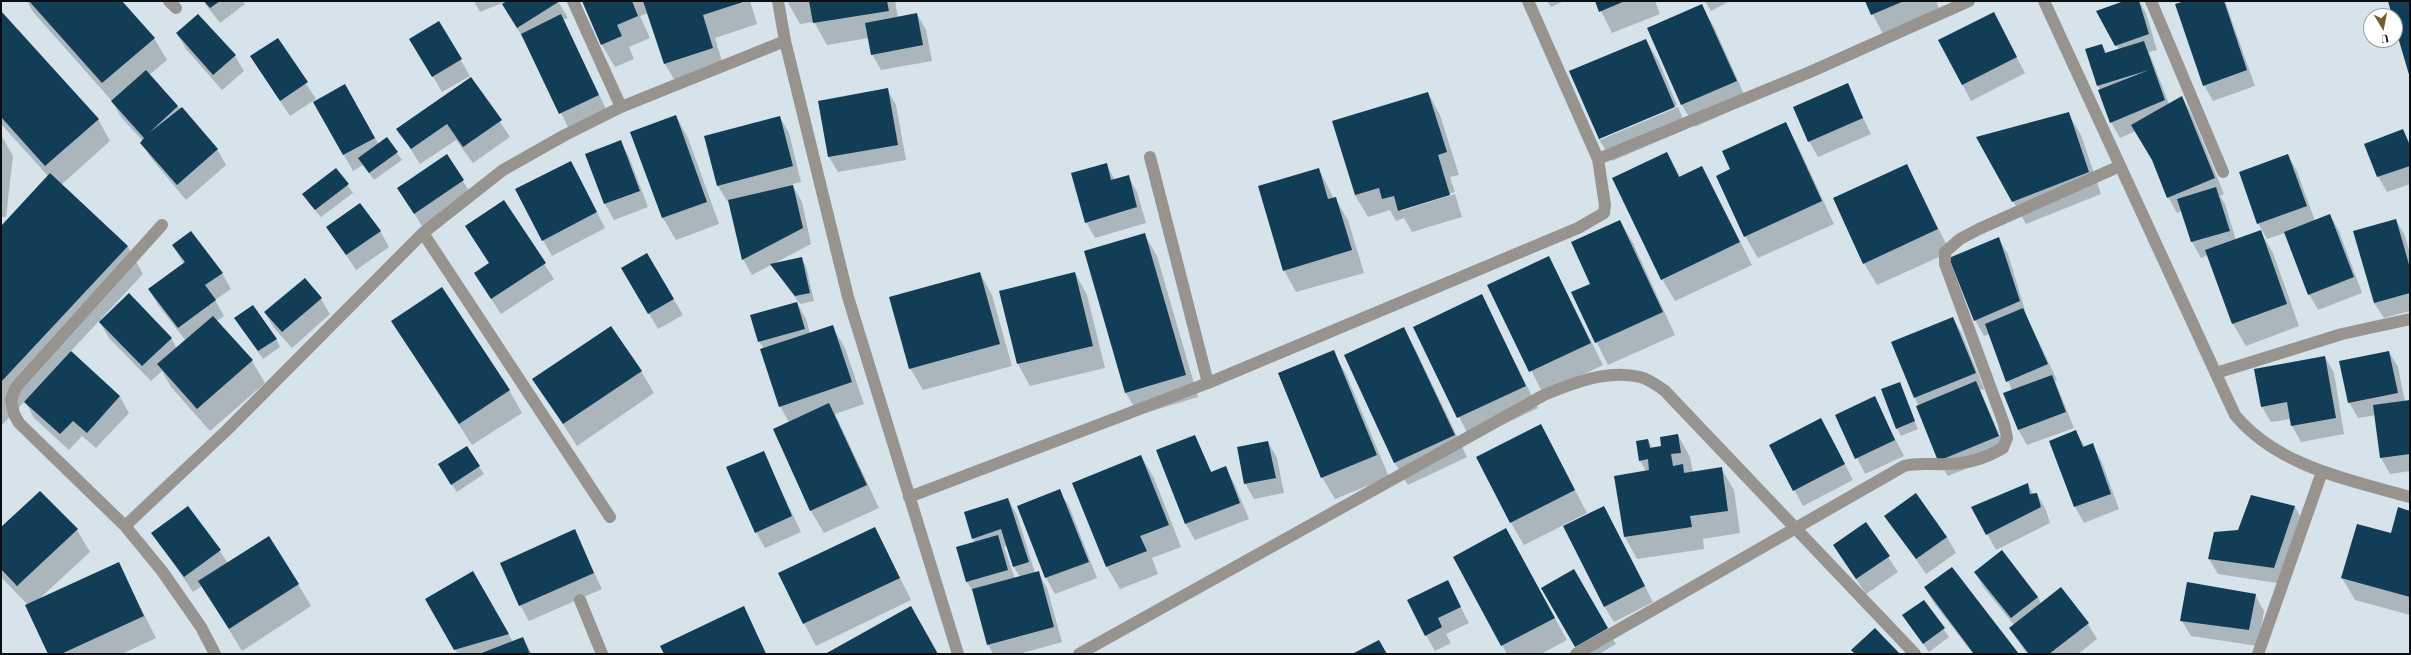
<!DOCTYPE html>
<html>
<head>
<meta charset="utf-8">
<style>
	body { margin:0 }
	#map { position:relative; width:2411px; height:655px; overflow:hidden; background:#d6e3eb; font-family:"Playfair Display",serif }
	canvas { display:block }
	.frame { position:absolute; inset:0; border:2px solid #0a0e11; pointer-events:none }
	.north { position:absolute; left:2363px; top:8px; width:40px; height:40px; box-sizing:border-box; background:#fff; border:1px solid #9d9fa0; border-radius:50%; rotate:170deg; font-size:11px; font-weight:700; line-height:16px; text-align:center; color:#0a0e11 }
	.north::after { content:''; display:block; margin:auto; width:14px; height:18px; background:#755e2e; clip-path:polygon(50% 0,100% 100%,50% 72%,0 100%) }
</style>
</head>
<body>
<div id="map">
<canvas width="2411" height="655"></canvas>
<div class="frame"></div>
<div class="north">U</div>
</div>
<script>
const c = document.querySelector('canvas').getContext('2d');
c.lineJoin = 'round';
function paint(path, color) { c.fillStyle = color; c.fill(path, 'evenodd'); }
function strokePath(path, color, width, dash) { c.strokeStyle = color; c.lineWidth = width; c.lineCap = dash ? 'butt' : 'round'; c.setLineDash(dash || []); c.stroke(path); }
paint(new Path2D(`
	M27,1H121L154,38L167,60L149,75L217,149L226,165L186,200L151,158L142,143L143,141L121,117L112,101L33,12Z
	M203,1H243L245,4L220,23Z
	M474,1H507L480,12Z
	M508,1H558L568,18L563,20L607,111L569,129L526,43L503,5Z
	M583,1H750L757,24L715,38L725,71L678,86L665,64L648,13L640,16L650,38L629,47L634,59L615,67L602,45Z
	M787,1H895L898,18L917,14L926,30L932,61L881,70L872,54L869,38L827,45L814,22L800,24Z
	M1547,1H1564L1551,7Z
	M1596,1H1655L1660,14L1612,33Z
	M1705,1H1730L1711,11Z
	M1866,1H1936L1941,13L1884,36Z
	M2127,1H2139L2146,13L2157,50L2149,52L2169,104L2182,97L2191,113L2224,194L2220,196L2225,204L2236,240L2260,231L2273,253L2299,326L2246,346L2233,324L2208,255L2201,258L2192,242L2182,211L2177,213L2168,197L2153,161L2136,131L2120,138L2111,122L2086,50L2102,45L2107,54L2119,50L2098,11Z
	M2188,1H2225L2255,86L2213,101L2204,85Z
	M1701,5L1714,27L1748,103L1695,127L1682,105L1648,28Z
	M1,12L98,119L110,141L61,185L128,247L143,274L101,319L171,338L177,349L186,341L158,305L149,289L184,264L173,246L222,273L231,289L215,300L224,316L217,321L252,361L265,383L210,431L171,387L162,371L151,381L109,338L99,321L70,352L120,397L129,413L96,448L82,436L69,450L34,418L25,401L1,426V227L48,176L1,124Z
	M439,23L470,76L442,92L411,39Z
	M2002,29L2025,73L1971,101L1940,41Z
	M177,34L235,56L244,71L222,90L186,49Z
	M277,39L316,99L290,116L251,57Z
	M1646,40L1659,62L1677,105L1600,137V140L1678,107L1687,129L1612,161L1599,139L1570,71Z
	M471,78L510,137L473,163L456,140L420,164L398,129Z
	M345,85L379,145L397,153L402,160L374,180L363,165L353,171L314,102Z
	M1847,85L1871,134L1818,157L1809,141Z
	M887,89L896,105L906,160L838,172L829,157Z
	M1428,93L1440,115L1459,175L1450,177L1455,192L1401,209V211L1455,194L1462,217L1412,232L1404,218L1396,221L1390,210L1368,217L1355,195Z
	M2068,113L2081,135L2101,194L2026,224L1978,138Z
	M676,116L688,138L719,224L676,240L663,218L631,132Z
	M780,117L789,133L801,182L792,184L802,202L811,244L773,264L801,258L806,266L814,301L800,304L771,265L752,275L743,259L729,201H727L718,186Z
	M1785,123L1798,146L1834,224L1758,258L1745,236L1732,169Z
	M2403,130L2410,143V184L2387,192L2378,176Z
	M1,135L13,156L6,217H1Z
	M620,141L629,157L648,207L614,220L605,204L586,154Z
	M1667,153L1681,178L1702,167L1752,265L1675,301L1662,279Z
	M2288,155L2297,171L2315,221L2330,215L2339,231L2362,293L2318,310L2309,294L2285,233L2267,239L2258,223Z
	M447,156L473,197L424,229L398,188Z
	M1106,164L1115,180L1128,176L1137,192L1146,223L1095,238L1086,222Z
	M1907,165L1950,252L1877,285L1864,263Z
	M1319,169L1334,199L1335,198L1348,220L1364,273L1296,292L1284,270Z
	M336,170L353,193L321,217L308,202Z
	M579,178L605,228L552,256L543,240Z
	M504,202L554,279L501,314L475,274L490,264L466,227Z
	M2396,220L2405,236L2410,254V311L2384,318L2374,303Z
	M1620,221L1633,243L1675,335L1608,365L1572,293L1591,284Z
	M328,228L380,231L389,247L356,270Z
	M1144,234L1157,256L1198,397L1139,415L1126,393L1085,251Z
	M1998,238L2008,254L2027,317L2057,380L2055,381L2074,428L2027,445L2018,429L2012,391L1990,334L1984,336L1975,320Z
	M647,254L683,315L658,329L623,268Z
	M1549,257L1603,365L1543,394L1489,285Z
	M980,273L992,295L1012,366L923,390L910,368Z
	M1075,273L1087,295L1105,368L1030,386L1018,364L1000,291Z
	M1481,295L1538,408L1471,440L1414,328Z
	M321,299L330,314L292,348L274,328L265,313Z
	M797,303L806,319L810,333L832,326L845,348L864,404L835,414L879,508L824,533L811,511L774,429L789,422L780,406L764,349L759,341Z
	M1953,318L1962,334L1984,389L1980,390L2007,452L1948,476L1939,461L1915,397Z
	M392,322L509,390L522,413L472,445Z
	M240,326L276,339L280,347L263,359Z
	M1403,329L1416,351L1467,457L1408,485L1395,463L1345,356Z
	M1333,352L1346,374L1389,477L1335,499L1322,477Z
	M2389,352L2398,367L2405,402L2410,401V471L2390,474L2381,458L2376,415L2358,418L2349,402Z
	M2325,357L2334,373L2344,434L2301,442L2292,426L2291,419L2271,422L2262,407Z
	M641,371L654,393L577,446L534,379Z
	M1900,384L1918,429L1901,436L1897,428Z
	M1874,398L1904,456L1865,474L1836,416Z
	M1541,425L1587,513L1524,545L1511,523Z
	M2076,432L2085,447L2092,445L2101,460L2119,509L2084,523L2075,507L2050,441Z
	M1678,435L1690,457L1693,473L1721,468L1734,490L1740,533L1703,539L1704,549L1637,559L1625,537L1616,477L1646,472L1640,460L1648,440L1653,449L1662,447Z
	M1830,435L1853,480L1803,506L1770,445Z
	M1195,436L1212,473L1225,467L1234,483L1249,519L1195,540L1186,524L1157,451Z
	M1268,442L1277,458L1284,493L1254,499L1245,483Z
	M466,447L484,474L457,492L444,473Z
	M763,452L801,532L765,548L756,532Z
	M1141,456L1154,478L1181,547L1152,558L1158,574L1120,589L1107,567L1073,484Z
	M2028,485L2033,494H2037L2046,510L2050,523L1996,550L1973,508Z
	M1059,491L1069,506L1097,578L1055,594L1046,578L1019,506Z
	M40,492L77,530L90,552L39,599L118,563L156,638L122,654H49L28,605L1,577V529Z
	M2251,497L2295,507L2304,523L2283,584L2218,574L2209,559L2239,531Z
	M1008,499L1017,515L1035,573L1038,572L1047,588L1062,642L1019,654H993L988,644L974,593L967,582L975,542L973,538ZM1007,546L1014,567L1020,577L1015,579L1004,547Z
	M188,507L228,563L298,584L311,606L242,651L202,586L193,592L153,533Z
	M2410,512V615L2355,600L2342,578L2392,535Z
	M1886,516L1947,537L1956,553L1926,574Z
	M1612,523L1653,602L1614,622L1604,606Z
	M1866,523L1898,572L1866,594L1834,546Z
	M875,528L911,600L816,646L804,623Z
	M574,531L602,589L529,621L520,605Z
	M1518,552L1567,640L1541,654H1507L1454,558Z
	M1574,571L1616,644L1599,654H1581L1543,588Z
	M473,572L513,642L523,638L532,654H458L427,599Z
	M1975,572L2038,597L2041,604L2088,624L2097,639L2078,654H2027L2010,629L2014,625L1984,588Z
	M1447,581L1469,623L1446,634L1451,643L1435,651L1426,635Z
	M1925,588L2017,654H1973L1934,603Z
	M2255,595L2264,611L2258,646L2191,636L2182,621Z
	M1924,601L1949,637L1929,652L1908,623Z
	M743,608L767,654H665Z`), '#0003');
paint(new Path2D(`
	M29,1H122L155,38L102,83Z
	M204,1H220L210,8Z
	M507,1H560L517,28L502,4Z
	M582,1H632L638,16L617,25L622,36L601,45Z
	M643,1H746L703,15L713,48L664,64Z
	M809,1H887L889,11L813,23Z
	M1595,1H1625L1599,12Z
	M1865,1H1904L1871,15Z
	M2124,1H2139L2149,34L2115,46L2096,11Z
	M2185,1H2224L2247,70L2203,86L2175,4Z
	M2388,1H2410V78L2395,27V16H2392Z
	M1702,4L1737,81L1681,105L1647,28Z
	M1,11L99,119L45,166L1,117Z
	M1994,12L2017,57L1962,85L1938,40Z
	M917,13L923,45L871,55L865,23Z
	M198,14L236,55L213,75L176,33Z
	M561,14L599,95L559,114L521,34Z
	M439,21L462,59L432,77L409,39Z
	M278,38L308,82L280,101L250,56Z
	M1646,39L1675,107L1599,139L1569,71Z
	M2144,41L2165,100L2110,123L2098,90L2149,70L2097,86L2085,49L2102,44L2105,53Z
	M146,70L178,106L149,133L182,107L218,149L177,185L140,143L144,138L111,101Z
	M471,77L502,120L463,147L447,124L411,149L396,129Z
	M1848,83L1863,118L1808,142L1793,107Z
	M345,84L375,138L343,155L313,102Z
	M888,88L898,145L828,157L818,101Z
	M1428,92L1447,152L1438,155L1450,195L1398,211L1394,196L1382,199L1379,188L1355,195L1332,121Z
	M2182,96L2215,178L2167,198L2152,160L2131,125Z
	M2069,112L2089,172L2012,202L1976,137Z
	M676,115L707,202L662,218L630,132Z
	M780,116L793,166L717,186L704,136Z
	M1786,122L1822,201L1744,237L1716,176L1730,169L1722,151Z
	M2403,129L2410,146V166L2377,177L2364,144Z
	M387,137L398,152L369,173L358,158Z
	M621,140L640,191L604,204L585,154Z
	M1667,152L1679,177L1702,166L1740,242L1661,280L1612,178Z
	M447,154L464,180L414,214L397,188Z
	M2288,154L2307,206L2257,224L2239,172Z
	M571,161L597,212L542,241L515,189Z
	M1107,163L1111,180L1129,175L1137,207L1085,223L1071,173Z
	M1907,164L1938,229L1863,264L1833,198Z
	M336,168L349,184L315,210L302,194Z
	M1319,168L1328,199L1336,197L1352,250L1283,271L1258,186Z
	M50,173L128,246L1,382V226Z
	M793,185L803,228L742,260L728,200Z
	M2216,187L2230,231L2191,242L2177,199Z
	M504,200L546,263L491,299L474,273L489,263L465,226Z
	M360,203L381,231L346,255L326,227Z
	M2330,214L2354,277L2308,295L2284,232Z
	M2396,219L2410,268V293L2374,303L2353,231Z
	M1620,220L1663,312L1595,343L1571,292L1590,284L1571,242Z
	M2261,230L2287,304L2232,324L2205,250Z
	M191,231L223,273L205,285L216,300L178,328L148,289L185,262L172,245Z
	M1145,233L1186,375L1125,393L1084,251Z
	M1999,237L2020,301L1974,321L1949,258Z
	M647,253L674,299L648,314L621,268Z
	M1549,256L1591,343L1529,372L1487,285Z
	M802,257L810,293L795,296L770,264Z
	M980,272L1000,344L909,369L889,297Z
	M1075,272L1093,346L1017,364L999,291Z
	M305,278L322,298L282,332L264,312Z
	M442,287L510,390L459,424L391,321Z
	M129,293L172,338L142,366L99,322Z
	M1482,294L1526,386L1457,418L1413,327Z
	M797,302L805,329L758,342L750,315Z
	M253,305L277,339L258,351L234,318Z
	M2023,308L2048,364L2006,382L1985,324Z
	M213,316L253,360L197,409L157,364Z
	M1953,317L1976,373L1914,398L1891,342Z
	M833,325L852,382L779,407L760,349Z
	M611,326L642,371L563,424L532,379Z
	M1404,327L1455,435L1394,463L1344,355Z
	M1334,350L1377,455L1321,478L1278,373Z
	M71,351L120,396L87,433L73,421L60,434L24,402Z
	M2389,351L2398,393L2348,403L2339,361Z
	M2325,356L2336,418L2291,426L2287,402L2261,407L2254,369Z
	M2052,375L2066,412L2018,430L2003,393Z
	M1976,381L1999,436L1938,461L1916,406Z
	M1900,382L1915,421L1896,429L1881,389Z
	M1875,396L1895,440L1855,459L1835,415Z
	M2410,400V454L2380,458L2373,405Z
	M829,403L867,485L810,511L773,429Z
	M1821,418L1845,464L1793,491L1769,445Z
	M1541,424L1575,490L1510,523L1476,457Z
	M2076,430L2083,447L2093,443L2111,494L2074,507L2049,441Z
	M1678,434L1681,453L1671,454L1673,466L1683,464L1684,473L1722,467L1728,511L1690,516L1692,527L1624,537L1614,476L1649,470L1648,459L1639,461L1636,441L1648,439L1650,448L1661,446L1660,437Z
	M1195,435L1211,472L1226,466L1240,503L1185,524L1156,450Z
	M1268,441L1276,478L1244,484L1237,447Z
	M467,446L480,466L451,485L438,464Z
	M764,451L792,516L755,533L726,467Z
	M1141,455L1169,525L1140,536L1147,551L1106,567L1072,483Z
	M2028,483L2030,494L2037,493L2041,507L1986,535L1971,507Z
	M1060,489L1089,562L1045,578L1017,506Z
	M40,491L78,529L17,586L1,569V527Z
	M1916,493L1947,537L1916,559L1884,516Z
	M2251,495L2295,506L2274,568L2208,559L2214,532L2238,530Z
	M1008,498L1029,562L1013,567L1001,529L972,539L964,512Z
	M188,506L221,550L184,577L151,533Z
	M1604,506L1645,586L1604,607L1563,526Z
	M2398,507L2410,511V597L2341,578L2357,524L2391,533Z
	M1866,522L1890,556L1856,579L1833,545Z
	M875,527L900,578L803,624L778,573Z
	M1506,528L1555,618L1501,646L1453,557Z
	M575,529L594,573L519,606L500,563Z
	M998,535L1008,570L966,582L956,547Z
	M269,536L299,584L229,629L198,581Z
	M2002,550L2038,597L2011,618L1974,572Z
	M119,562L144,616L61,654H48L25,605Z
	M1952,567L2019,654H1974L1924,587Z
	M1574,569L1608,628L1575,647L1541,588Z
	M473,571L509,634L454,650L425,599Z
	M1039,571L1054,627L987,645L972,589Z
	M1448,580L1461,607L1438,618L1442,627L1425,636L1407,600Z
	M2187,582L2256,594L2249,630L2180,621Z
	M2061,587L2089,623L2049,654H2029L2009,628Z
	M1924,600L1945,628L1923,644L1902,615Z
	M744,606L766,654H664L660,646Z
	M911,606L938,654H825Z
	M1875,628L1900,654H1855L1851,650Z
	M523,637L530,654H479Z
	M1379,640L1387,654H1352Z`), '#123d57');
strokePath(new Path2D(`
	M169,1L176,8
	M573,1L621,107
	M778,1L785,41L848,297L958,654
	M1528,1L1598,159
	M2044,1L2235,415C2277,466 2349,480 2410,497
	M2151,1L2223,172
	M1150,157L1208,383
	M162,225L16,387L11,400L14,414L19,423L125,526L162,571L201,627L215,654
	M423,233L610,517
	M2216,373L2342,334L2410,319
	M909,497L1208,383L1578,228L1604,213L1605,205L1598,159L1810,72L1969,1
	M125,526L226,431L423,233L503,170L565,135L621,107L785,41
	M580,600L602,654
	M1079,654L1544,395C1573,383 1608,369 1640,377C1649,379 1658,386 1665,391L1915,654
	M1576,654L1904,466C1919,462 1931,465 1947,464C1966,464 1986,458 2003,448L2007,438L2004,424L1945,264V252L1960,239L1979,229L2120,166
	M2258,654L2322,472`), '#97948f', 12);
</script>
</body>
</html>
